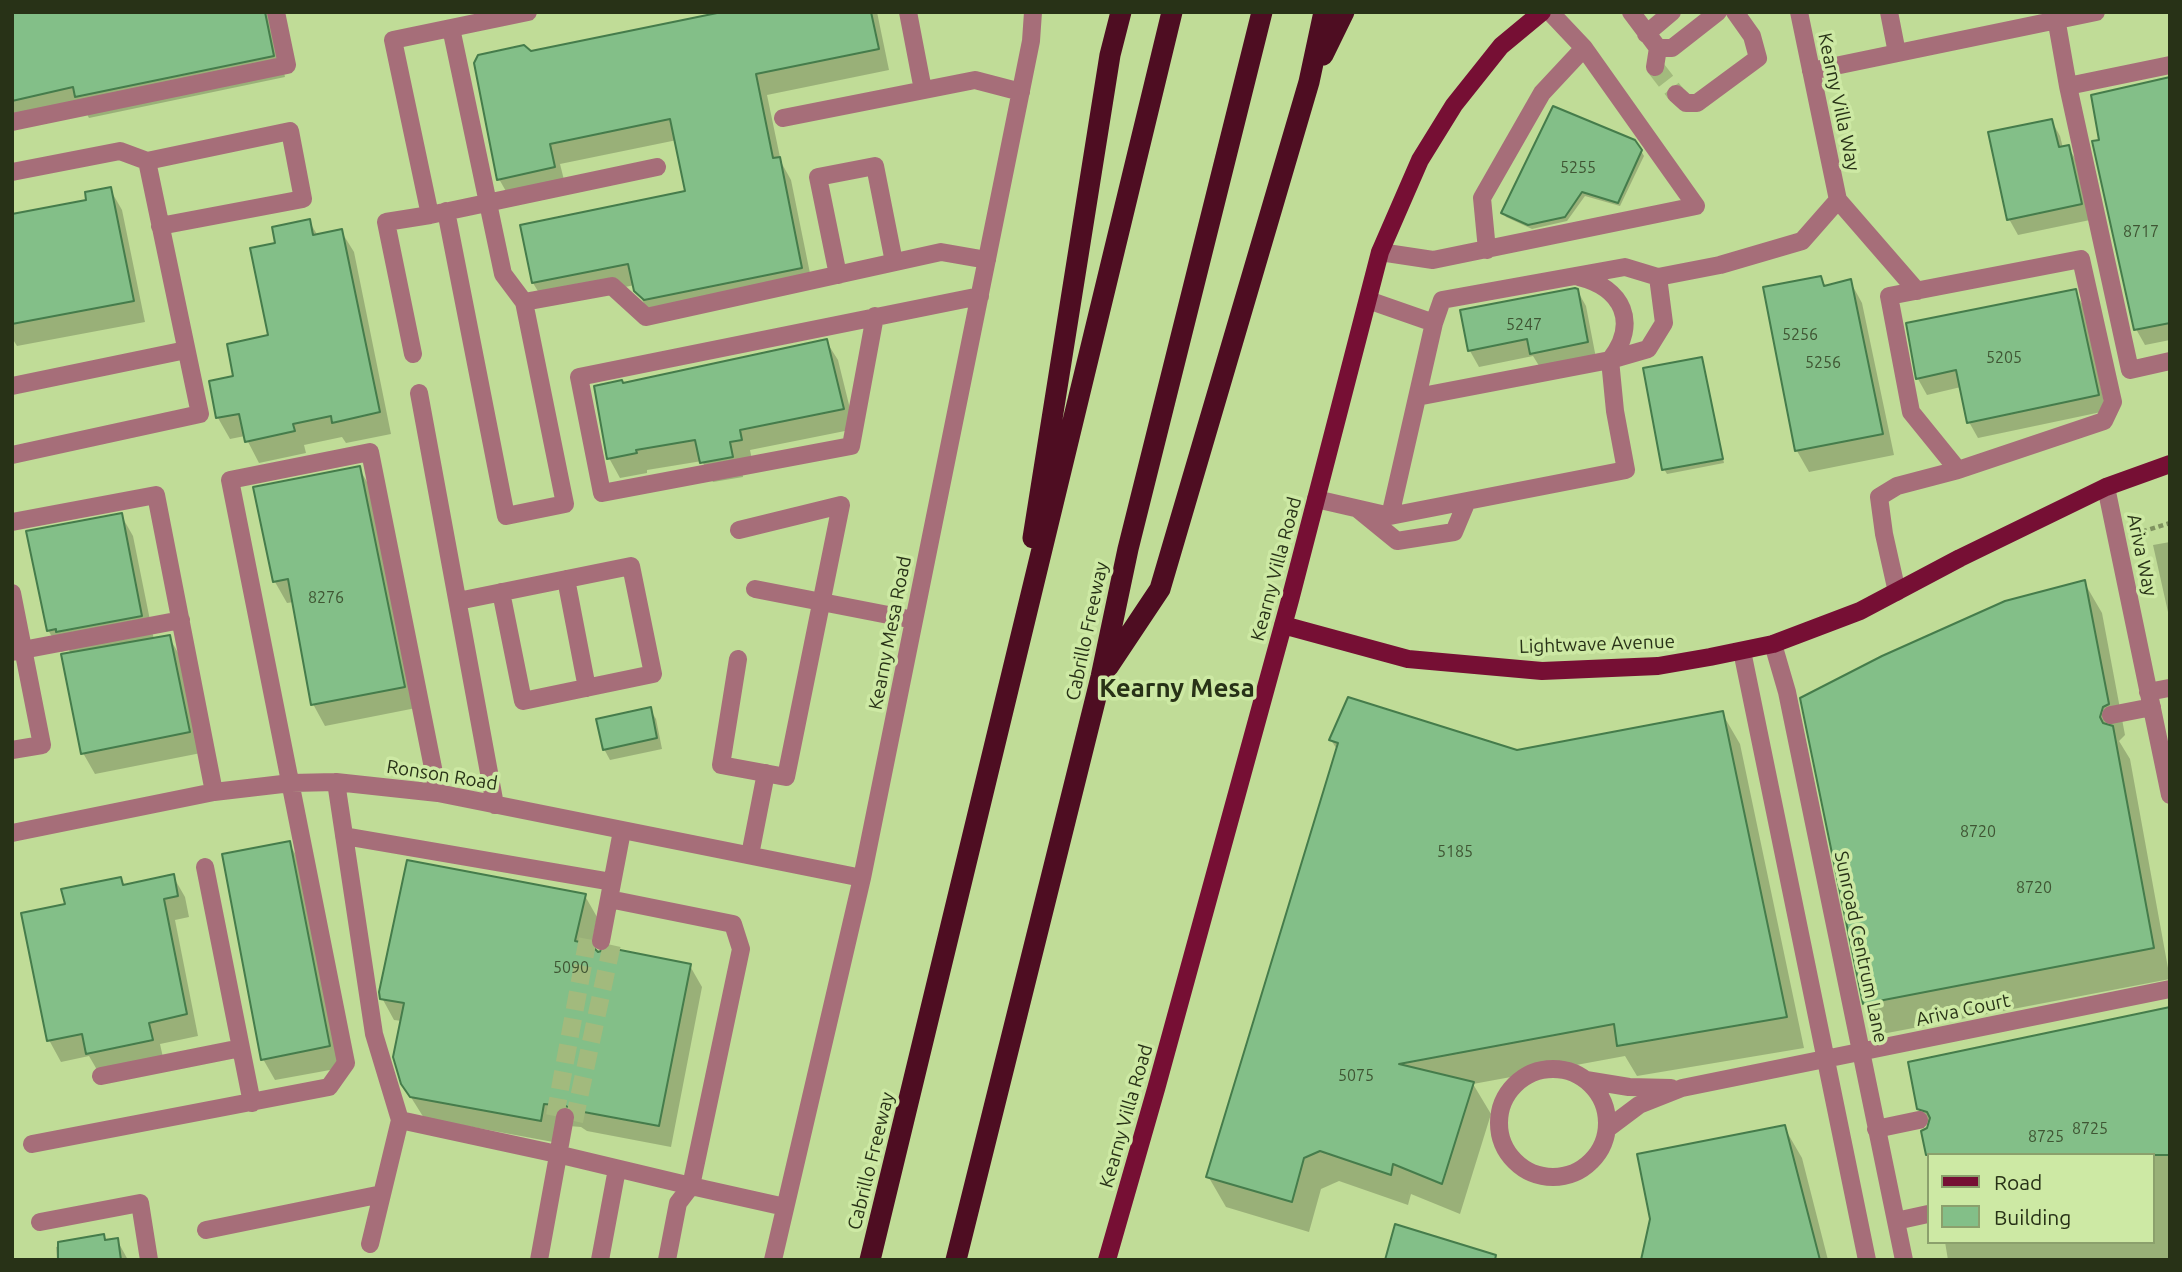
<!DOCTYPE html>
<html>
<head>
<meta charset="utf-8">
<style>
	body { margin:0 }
	#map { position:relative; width:2182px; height:1272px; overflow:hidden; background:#c0dc97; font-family:Ubuntu,sans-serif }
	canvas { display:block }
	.frame { position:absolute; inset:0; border:14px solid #283217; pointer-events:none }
	.legend { position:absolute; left:1927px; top:1153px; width:228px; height:91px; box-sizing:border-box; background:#cde9a4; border:2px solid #8ba06c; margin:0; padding:9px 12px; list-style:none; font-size:21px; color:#283217 }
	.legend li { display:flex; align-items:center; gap:14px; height:35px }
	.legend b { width:35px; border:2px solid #8ba06c }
</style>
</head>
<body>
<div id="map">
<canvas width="2182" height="1272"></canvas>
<div class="frame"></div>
<ul class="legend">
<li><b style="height:9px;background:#760f34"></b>Road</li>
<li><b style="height:19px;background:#83bf88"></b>Building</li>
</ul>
</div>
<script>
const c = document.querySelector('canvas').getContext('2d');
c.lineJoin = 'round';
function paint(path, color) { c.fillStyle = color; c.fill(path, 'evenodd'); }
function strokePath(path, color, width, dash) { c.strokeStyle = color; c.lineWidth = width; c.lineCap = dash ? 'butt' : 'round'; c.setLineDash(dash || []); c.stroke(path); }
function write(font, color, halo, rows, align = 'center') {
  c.font = font + ' Ubuntu,sans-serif'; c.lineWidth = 7; c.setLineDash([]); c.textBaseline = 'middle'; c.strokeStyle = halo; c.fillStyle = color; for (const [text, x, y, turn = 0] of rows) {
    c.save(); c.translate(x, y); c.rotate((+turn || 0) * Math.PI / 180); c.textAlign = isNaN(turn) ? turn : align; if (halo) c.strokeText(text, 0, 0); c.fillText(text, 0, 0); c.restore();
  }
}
paint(new Path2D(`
	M12,12H271L285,77L89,118L84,108L12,125Z
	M731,12H877L889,70L767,95L781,162L791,180L813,288L648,312L635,285L545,303L533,283L687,192L677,140L560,164L566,188L511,200L499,179L530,53Z
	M2170,78V340L2145,345L2136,329L2101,141Z
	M2051,120L2060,136L2063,148L2068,147L2078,163L2090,220L2018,235L2009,219Z
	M1641,151L1644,156L1620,206L1585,196L1567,221L1532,229L1506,217L1503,212Z
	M110,189L122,210L145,322L17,346L12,338V216L88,202Z
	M309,221L318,236L341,231L354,252L391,434L346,443L342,437L304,445L306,453L259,463L245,436L230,439L218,418L235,377L270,337L277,244Z
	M1820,278L1826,287L1850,281L1862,303L1894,455L1809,472L1797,451L1765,289Z
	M1577,290L1586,306L1596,358L1541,369L1533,356L1479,367L1470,351L1462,311Z
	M2075,291L2084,307L2106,411L1978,438L1969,422L1961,387L1927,395L1918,379L1908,324Z
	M826,341L838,360L855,429L750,450L752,460L741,462L743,477L713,482L702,461L647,470V473L620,478L609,458L623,385Z
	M1701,359L1724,463L1667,474L1664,469Z
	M359,468L371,489L416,708L325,726L313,704L294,602L287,603L275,582L255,488Z
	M121,515L133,536L154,640L169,637L181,658L201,753L95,774L83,753L71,654L69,650L61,652L48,630Z
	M2170,542V621L2153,545Z
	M2084,582L2102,613L2125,735L2119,741L2130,759L2170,979L1882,1034L1865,1003Z
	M650,709L656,719L662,749L610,760L604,749Z
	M1722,713L1740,744L1804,1048L1637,1076L1625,1056L1473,1084L1491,1114L1460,1214L1411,1194L1408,1205L1339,1181L1321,1189L1309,1232L1226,1207L1208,1176L1338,751L1331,740L1517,752Z
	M289,843L301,864L341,1068L275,1080L263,1059Z
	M173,876L185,897L189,917L175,920L198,1036L160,1044L164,1062L100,1075L89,1056L61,1062L49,1040L67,905L120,879L125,886Z
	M585,896L597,917L591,947L598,954L690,966L702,987L671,1147L587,1131L581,1127L556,1125L553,1142L424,1118L402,1083V1021L394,1020L382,998Z
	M2170,1012V1260H1948L1945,1242H2152V1155H1928V1159L1923,1132L1929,1127L1918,1108Z
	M1784,1127L1802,1158L1828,1260H1643Z
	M103,1236L106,1241L117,1240L128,1260H57L56,1247Z`), '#0003');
const building = new Path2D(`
	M12,12H265L274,56L75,97L73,87L12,101Z
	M722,12H871L879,49L756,74L773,158L780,157L802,268L644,300L634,291L628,264L532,283L520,225L685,191L670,119L550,144L555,167L497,180L474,63L478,55L524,45L531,51Z
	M2170,77V323L2134,330L2092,141L2099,140L2091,95Z
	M1553,106L1635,140L1642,150L1618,203L1582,192L1565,217L1528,225L1501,213Z
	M2052,119L2059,147L2069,145L2082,204L2007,220L1988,132Z
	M111,187L134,301L12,324V214L86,200L85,192Z
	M310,219L313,235L342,229L380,412L332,423L331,416L293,424L295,431L245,442L239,414L216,418L209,381L233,376L227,344L268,335L250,248L275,243L272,227Z
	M1821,276L1824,286L1851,279L1883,434L1795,451L1763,287Z
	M1575,288L1578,289L1588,342L1530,354L1527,339L1468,351L1460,310Z
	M2076,289L2099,395L1967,423L1956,370L1916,379L1906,323Z
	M827,339L844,409L740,430L742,440L730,442L733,457L700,463L695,440L636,450L637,453L607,459L594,386L622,380L623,383Z
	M1702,357L1723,459L1662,470L1643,368Z
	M360,466L405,687L311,705L288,579L273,582L253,487Z
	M122,513L142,616L56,632V629L47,631L26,531Z
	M2085,580L2109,704L2103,707L2100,717L2103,723L2113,726L2154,948L1863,1004L1800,698L1882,656L2005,601Z
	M170,635L190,732L81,754L61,654Z
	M1348,697L1517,750L1723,711L1787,1017L1617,1046L1614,1024L1399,1064L1474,1082L1442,1184L1393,1164L1391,1175L1320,1151L1304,1158L1292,1202L1206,1177L1338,743L1329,740Z
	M651,707L657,738L603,750L596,719Z
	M290,841L330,1046L261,1060L222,854Z
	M407,860L586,894L575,941L590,944L598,952L610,948L691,964L659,1126L573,1110L566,1106L544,1104L541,1121L410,1097L401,1084L393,1057L404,1003L380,999L379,992Z
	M174,874L178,896L164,899L187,1014L149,1023L153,1040L86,1054L82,1034L47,1041L21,913L65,904L61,889L121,877L123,885Z
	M2170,1007V1155H1926L1921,1131L1927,1128L1930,1118L1927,1112L1917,1109L1908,1062Z
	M1785,1125L1820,1260H1641L1650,1219L1637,1154Z
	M1395,1224L1496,1255L1495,1260H1385Z
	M104,1234L105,1240L118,1238L121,1260H58V1242Z`);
paint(building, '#83bf88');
strokePath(building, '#457c4b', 2);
strokePath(new Path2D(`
	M1655,67L1676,94
	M555,1116L588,938
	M574,1121L612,944`), '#a2ba7d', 18, [18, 9]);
strokePath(new Path2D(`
	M2134,534L2170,523`), '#7f9360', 4.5, [5, 3.5]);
strokePath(new Path2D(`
	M528,12L393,40L430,215L657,167
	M908,12L923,90
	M1631,12L1658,48H1672L1718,12
	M1799,12L1838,200
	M1889,12L1897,53
	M2055,12L2068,86L2130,370L2170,361
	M1646,34L1672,12
	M1655,67L1658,48
	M1811,71L2096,12
	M2068,86L2170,65
	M1676,94L1686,103H1697L1758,58L1752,36L1735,12
	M783,118L975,80L1021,92
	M12,122L287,65L276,12
	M147,161L290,131L303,199L160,226
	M12,172L120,151L147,161L200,414L12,455
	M1838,200L1917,291
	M446,211L506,516L565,504L524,302L503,274L451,28
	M1487,250L1482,198L1542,93L1584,48
	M1380,252L1433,260L1696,206L1584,48L1550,12
	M838,275L818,177L875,166L894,262
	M1368,300L1434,323
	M524,302L612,286L646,317L941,252L987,260
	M875,316L851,446L602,493L579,377L980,296
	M413,354L386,222L430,215
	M12,386L186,350
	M419,393L495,805
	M1417,397L1610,360C1639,323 1623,288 1579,277
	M2106,487L2170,795
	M1316,499L1390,516L1626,470L1615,411L1610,360L1648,349L1664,323L1658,277
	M1359,510L1397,541L1454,532L1467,501
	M1390,516L1434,323L1442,300L1625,267L1658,277L1720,265L1802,241L1838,200
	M12,522L156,495L214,792
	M566,579L587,688
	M755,589L914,620
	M1897,592L1884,534L1879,497L1897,486L1958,470L2104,421L2113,402L2081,259L1889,296L1911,412L1958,470
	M12,593L42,745L12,750
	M458,601L631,566L653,674L523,701L501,592
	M1773,644L1787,692L1904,1260
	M1742,651L1867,1260
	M12,652L181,620
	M738,659L721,765L786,777L841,505L739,530
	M2148,692L2169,688
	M2111,715L2152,707
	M336,782L374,1034L400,1120L557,1154L691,1186L678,1203L667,1260
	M12,833L214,792L291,783L336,782L438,793L862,878
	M344,836L612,882
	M750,855L766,773
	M205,867L241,1048
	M609,899L733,924L741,949L691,1186L785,1207
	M601,941L622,831
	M1499 1123a54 54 0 1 1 108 0a54 54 0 1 1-108 0Z
	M101,1076L241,1048L252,1103
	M1586,1080L1629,1087L1671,1088
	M1607,1129L1639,1105L1682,1088L2170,989
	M1876,1129L1919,1120
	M32,1144L329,1087L346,1063L230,480L370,452L438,793
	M1896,1221L1928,1214
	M40,1222L140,1203L149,1260
	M206,1230L382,1194
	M370,1244L400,1120
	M539,1260L565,1117
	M600,1260L617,1169
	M773,1260L862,878L1031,41L1033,12`), '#a66e79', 18);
strokePath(new Path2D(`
	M1283,625L1408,659L1542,671L1658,666L1710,657L1773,644L1860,611L1960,558L2106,487L2170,464
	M1107,1260L1156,1089L1290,600L1380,252L1420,160L1454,105L1501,46L1542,12`), '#760f34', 18);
strokePath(new Path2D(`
	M1323,55L1344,12
	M1033,538L1110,55L1121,12
	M1108,667L1160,589L1309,82L1324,12
	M870,1260L1172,12
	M956,1260L1101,677L1128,549L1262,12`), '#4e0d22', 21);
write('16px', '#3f5533', null, [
	["5255",1578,168],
	["8717",2141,232],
	["5247",1524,325],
	["5256",1800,335],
	["5205",2004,358],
	["5256",1823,363],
	["8276",326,598],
	["8720",1978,832],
	["5185",1455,852],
	["8720",2034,888],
	["5090",571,968],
	["5075",1356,1076],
	["8725",2090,1129],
	["8725",2046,1137]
]);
write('19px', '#283217', '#cde9a4', [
	["Kearny Villa Way",1839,102,78],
	["Ariva Way",2142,555,78],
	["Kearny Villa Road",1276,569,-75],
	["Cabrillo Freeway",1087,631,-78],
	["Kearny Mesa Road",890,633,-79],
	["Lightwave Avenue",1597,644,-2],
	["Ronson Road",442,775,9],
	["Sunroad Centrum Lane",1861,947,78],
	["Ariva Court",1963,1010,-12],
	["Kearny Villa Road",1126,1116,-74],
	["Cabrillo Freeway",871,1161,-76]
]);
write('bold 26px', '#283217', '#cde9a4', [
	["Kearny Mesa",1177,688]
]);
</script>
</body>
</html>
